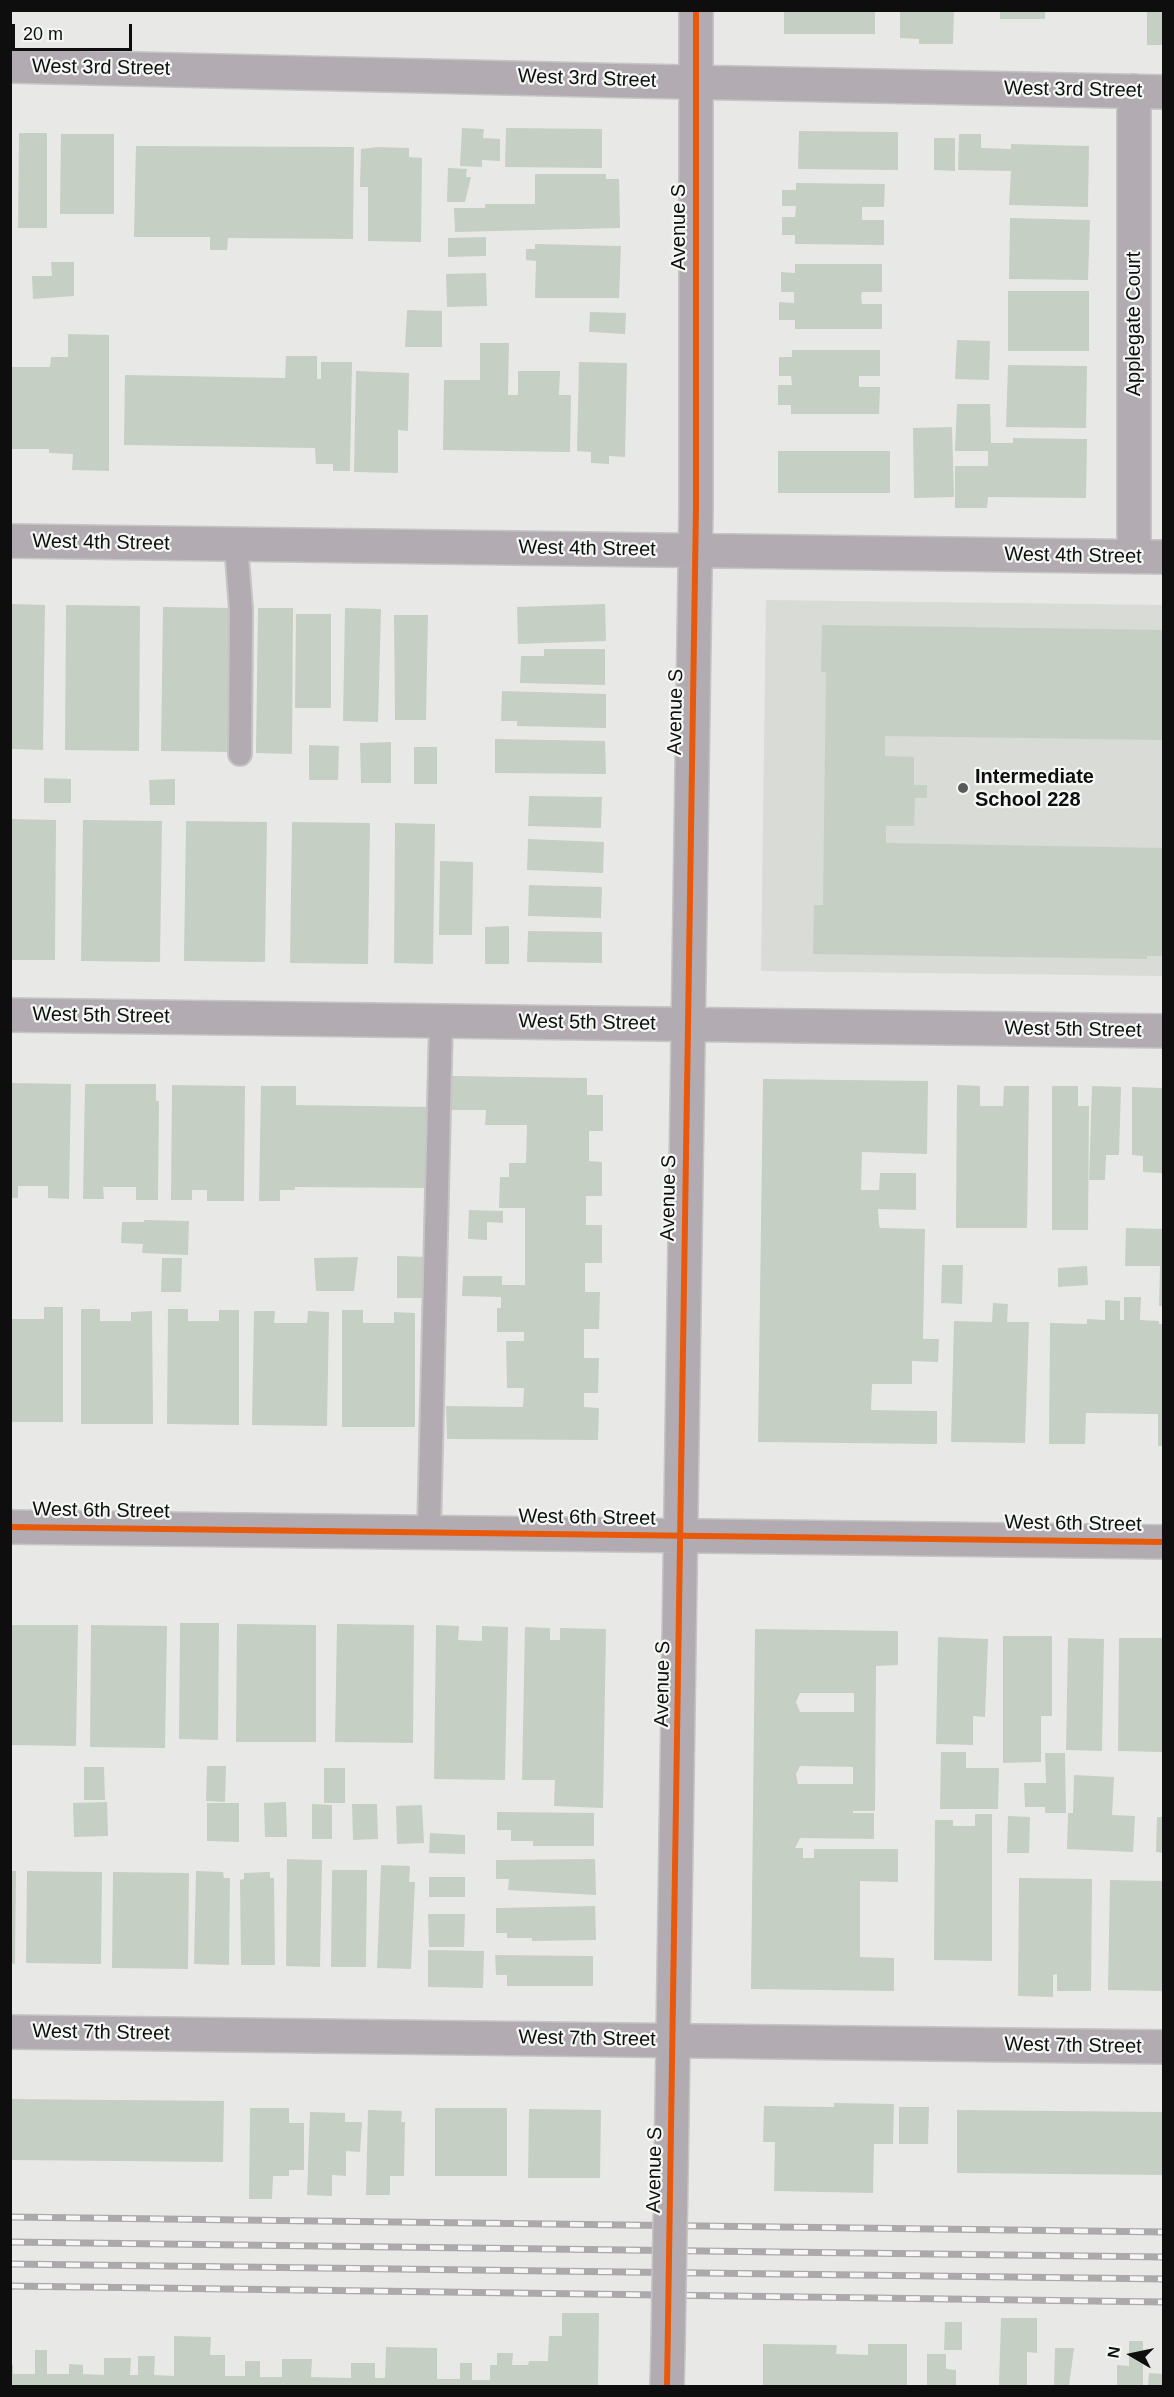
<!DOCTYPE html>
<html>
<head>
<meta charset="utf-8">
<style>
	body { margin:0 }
	#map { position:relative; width:1174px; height:2397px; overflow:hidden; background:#e8e9e7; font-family:Arial,sans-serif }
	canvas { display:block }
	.frame { position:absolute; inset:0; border:12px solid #0d0e0d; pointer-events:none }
	.north { position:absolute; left:1102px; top:2325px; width:60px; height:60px; -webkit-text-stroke:4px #f4f7f3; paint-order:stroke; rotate:279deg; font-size:16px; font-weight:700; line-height:24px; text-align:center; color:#0d0e0d }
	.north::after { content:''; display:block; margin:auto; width:21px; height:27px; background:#0d0e0d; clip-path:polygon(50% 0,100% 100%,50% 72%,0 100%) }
	.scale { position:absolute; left:12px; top:24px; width:120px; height:27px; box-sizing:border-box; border:3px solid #0d0e0d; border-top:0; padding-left:8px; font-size:18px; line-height:21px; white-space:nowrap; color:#0d0e0d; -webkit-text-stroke:4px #f4f7f3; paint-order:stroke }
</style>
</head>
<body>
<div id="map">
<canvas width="1174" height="2397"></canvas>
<div class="frame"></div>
<div class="north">N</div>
<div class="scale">20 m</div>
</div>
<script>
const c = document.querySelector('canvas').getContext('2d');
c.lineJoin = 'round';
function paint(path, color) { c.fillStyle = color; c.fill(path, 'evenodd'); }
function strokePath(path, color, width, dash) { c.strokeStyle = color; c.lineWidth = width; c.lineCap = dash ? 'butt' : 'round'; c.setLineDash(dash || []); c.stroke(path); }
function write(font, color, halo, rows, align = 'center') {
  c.font = font + ' Arial,sans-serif'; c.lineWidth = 4.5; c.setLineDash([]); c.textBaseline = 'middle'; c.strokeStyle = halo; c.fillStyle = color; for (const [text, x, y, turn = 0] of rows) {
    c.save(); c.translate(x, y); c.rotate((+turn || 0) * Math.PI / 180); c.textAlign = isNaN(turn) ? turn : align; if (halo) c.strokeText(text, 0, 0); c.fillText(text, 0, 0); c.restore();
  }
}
paint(new Path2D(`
	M766,600L1163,605V976L761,971Z`), '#d8dbd6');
paint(new Path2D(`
	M784,10H875V34H784Z
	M918,10H954L953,44H919V39L900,38V11Z
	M1000,10H1045V19H1000Z
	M1147,10H1164V45H1147Z
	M462,128L484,129L483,138L500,139V161L482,160V167L460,166Z
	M506,128L602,129V168L505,167Z
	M799,131L898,132V170L798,169Z
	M19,133H47V228H18Z
	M61,134H114V214H60Z
	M959,134H981V148L1011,149V144L1089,146L1088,207L1009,205L1011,171L958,170Z
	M934,138H955V171L934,170Z
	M136,146L354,147L353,239L228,238L227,250H210V237H134Z
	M378,147L409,148V157L422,158L421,242L368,241V187H360L361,149Z
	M448,168L467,169L466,177H471L465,202H447Z
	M535,174H606V179H619L620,228L455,232L454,208H485V204H535Z
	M796,183L885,184L884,207H862V220H884V245L795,244V235H782V217H795L796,206H782V190H796Z
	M1010,218L1090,220L1088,280L1009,279Z
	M486,237V256L448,257V238Z
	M535,244L621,246L619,298H535L536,261L526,260V249H535Z
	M51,262H74V296L33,299L32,276H52Z
	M795,264H882V292H862L861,297L862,304H882V329H795V320H779V302L794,303V292H781V272L795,273Z
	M486,273L487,306L447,307L446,274Z
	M1008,291H1089V351H1008Z
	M407,310L442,311V347H405Z
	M590,312L626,313L625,334L589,332Z
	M68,334L109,335V471L72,470L73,454L49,453V449H10V367H50L51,357H68Z
	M957,340L990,341L989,380L955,379Z
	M480,343H509L508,395H518V371H560L559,395H571L570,452L443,450L444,380H480Z
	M792,350H880V376H859V387H880L879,414H791V405H778V385H792L791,376H779V357H792Z
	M286,356H317V379H321V362H352L350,471H333V464H316L315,448L124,445L125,375L285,378Z
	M579,362L627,363L625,457L609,456V464L591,463V452L577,451Z
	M1008,365L1087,366L1086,428L1006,427Z
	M356,371L409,373L408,431L398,430V473L354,472Z
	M957,404H990L991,443H1013V438L1087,439L1086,498L988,497L987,508H955V466H988V451H955Z
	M952,427L954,497L914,498L913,428Z
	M778,451H890V493H778Z
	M10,604L45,605L43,750L10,749Z
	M605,604L606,641L518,644L517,607Z
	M66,605L140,606L139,751L65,750Z
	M163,607L235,608L233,752L161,751Z
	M258,608H293L292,754L256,753Z
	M345,608L381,609L378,722L343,721Z
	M296,614H331V708H295Z
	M394,615H428L426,720H395Z
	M822,625L1164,630V740L885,736V756L914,757V785H927V798H915L914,826H886V843L1164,848V956H1147V959L813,954L814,905H823L826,672H821Z
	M544,649H605V685L520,683L521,656H544Z
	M502,691L606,694V728L517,726V721H501Z
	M495,739L605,741L606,774L495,773Z
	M391,742V783H361L360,743Z
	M309,745L339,746L338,780H309Z
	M414,747H437V784H414Z
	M44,778L71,779V803H44Z
	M175,779V805H150L149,780Z
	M529,796L602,797L601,828L528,826Z
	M10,819L56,820L55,960H10Z
	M83,820L162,821L160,962L81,961Z
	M186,821L267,822L265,962L184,961Z
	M292,822L370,823L368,964L290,963Z
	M395,823L435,824L433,964L394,963Z
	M528,839L604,842L603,873L527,870Z
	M440,861L473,862L472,935H439Z
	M529,885L602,887L601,918L528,916Z
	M509,926V964H485V927Z
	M528,931L602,932V963L527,962Z
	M452,1076L587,1078V1095H603V1131H589V1161L602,1162V1196H586V1225H602V1263H585V1292H600L599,1329H584V1358H599L598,1393H584V1407L599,1408L598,1440L447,1439L446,1406L523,1407L524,1388H507L506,1341H524V1332H497V1308H501V1297L462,1296L463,1276H502V1285H525V1208H499L500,1177H509V1163H526L527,1125H485L486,1110H451Z
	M763,1079L928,1081L927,1154L862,1152L861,1190H879L880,1173H916V1210L878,1209L879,1225L880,1228L925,1229L923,1339H939L938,1362L912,1361V1384H872L871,1410L937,1411V1444L758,1442Z
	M10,1083L71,1084L69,1199L48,1198V1186H18V1198H10Z
	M85,1084H156V1101H159L158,1200H136V1187H103L104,1199H83Z
	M172,1085L245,1086L244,1201H207V1190H192V1200H171Z
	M957,1085L980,1086V1106H1003L1004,1086H1029L1027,1228H956Z
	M261,1086H296V1105L431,1107L430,1188L295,1187V1190H280V1201H259Z
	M1052,1086H1078V1106H1089L1088,1230H1052Z
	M1092,1086L1121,1087L1119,1155H1106L1105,1180H1089Z
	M1132,1087L1164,1088V1178L1161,1173L1143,1172V1156L1132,1155Z
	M469,1210L503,1211V1223L487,1222V1240L468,1239Z
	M144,1220L189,1221L188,1255L142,1253L143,1244L121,1243L122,1222H144Z
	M1126,1228L1164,1229V1306H1159L1160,1266H1125Z
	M397,1256L428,1257L427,1298H397Z
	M358,1257L354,1291H316L314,1258Z
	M162,1258H182L181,1292H161Z
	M942,1265H963L962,1304L941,1303Z
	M1087,1266L1088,1285L1058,1287V1268Z
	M1124,1297H1141L1140,1320L1159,1321V1324H1164V1446H1158V1414L1086,1413L1085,1444H1049L1050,1323L1087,1324V1319L1105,1320V1300L1120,1301V1320H1124Z
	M993,1303L1008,1304L1007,1322H1029L1025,1443L951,1442L954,1321L992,1322Z
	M44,1307H63V1422H10V1319H44Z
	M81,1309H100V1321H131V1312L152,1311L153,1424H81Z
	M168,1309H188V1321H219V1310H239V1425L167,1424Z
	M342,1310H363V1323H394V1312L415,1313V1427H342Z
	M254,1311H275L274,1323H307L308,1311L329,1312L327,1426L252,1425Z
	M180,1623H219L218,1740L179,1739Z
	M237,1624L316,1625V1742H236Z
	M337,1624L414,1625L413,1743L335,1742Z
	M10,1625H78L76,1746L10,1745Z
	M91,1625L167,1626L165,1748L90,1747Z
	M436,1625L459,1626L458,1640L482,1641V1626L508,1627L505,1780L434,1779Z
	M525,1627L550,1628V1640H560V1628L606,1629L603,1808L554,1806L555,1780H522Z
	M755,1629L898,1631V1665L876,1666L875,1811H853V1813H874V1839L800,1838L795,1848H803V1858H814V1849H898V1882L860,1881V1957L894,1958V1991L751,1989ZM800,1693H854V1712H800L796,1702ZM800,1766L853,1767V1784H798L796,1774Z
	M1003,1636H1052V1716H1041V1762L1003,1763Z
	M938,1637L988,1639L985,1717L973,1716V1745L936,1744Z
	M1068,1638L1104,1639L1102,1751L1066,1750Z
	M1119,1638H1164V1752L1118,1751Z
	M941,1752H966V1768H999L998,1809H940Z
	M1045,1753H1065L1066,1813H1045V1807H1025L1024,1783H1046Z
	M207,1766H226L225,1802L206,1801Z
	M84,1767H104L105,1800H84Z
	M324,1768H345V1803H324Z
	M1074,1775L1114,1777L1112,1815L1135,1816L1133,1852L1067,1849L1068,1813H1073Z
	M107,1802L108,1836L74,1837L73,1803Z
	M286,1802L287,1837H265L264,1803Z
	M207,1803H239V1842L207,1841Z
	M312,1804L332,1805V1839H312Z
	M352,1804H377L378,1839L353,1840Z
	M422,1805L424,1843L397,1844L396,1806Z
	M497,1812L594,1813V1846H533V1841H511V1830H497Z
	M975,1814H992V1961L934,1960L935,1820H953V1826H975Z
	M1008,1816L1030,1817L1029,1853H1007Z
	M1157,1817H1164V1853L1156,1852Z
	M430,1833L465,1835V1854L429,1853Z
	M287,1859L322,1860L320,1967L286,1966Z
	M595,1859L596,1895L508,1890L509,1879H496V1860Z
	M381,1865L410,1866L409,1882H415L411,1969L377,1968Z
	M332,1870H367L366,1967H331Z
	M10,1871H16L15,1964L10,1963Z
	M27,1871L102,1872L101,1964L26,1963Z
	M196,1871L223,1872L224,1878H230L229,1965L194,1964Z
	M113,1872L189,1873L188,1969L112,1968Z
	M270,1872V1878H274L275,1965H241L240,1880L244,1879V1873Z
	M429,1877H465V1897H429Z
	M1019,1878L1092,1879L1091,1991H1057V1974L1053,1975V1997L1018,1996Z
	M1110,1880L1164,1881V1991L1108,1990Z
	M595,1906L596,1940L532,1941V1938H507V1933H496V1908Z
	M428,1914H465L464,1947H429Z
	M428,1950L484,1951L483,1988L428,1987Z
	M495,1955L593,1956V1986H507V1975H496Z
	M10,2099L224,2101L223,2162L10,2160Z
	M834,2103L894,2104L893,2144H874L873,2193L774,2191L775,2142H763L764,2106L834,2107Z
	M899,2107H929L928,2144H899Z
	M250,2108H289V2123H304V2170H289V2176H273L272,2199H249Z
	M435,2108H507V2176H435Z
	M529,2109L601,2110L600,2178H528Z
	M368,2110L402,2111L401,2122H405L404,2176H390V2195H366Z
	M957,2110L1164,2112V2175L957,2173Z
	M310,2112L345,2113V2122H362L360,2152L346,2151V2176L332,2175V2196L307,2195Z
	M562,2313H599L598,2386H10V2365H13V2374H35V2350H47V2374H69V2364L83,2365V2374L104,2375V2358H131L130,2375H138V2356H155L154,2375L174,2376V2336L211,2337L210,2355H225V2376H245V2361H260V2377H282V2359H312L311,2377L351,2378V2363H375V2378H385L386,2347L437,2348V2379H460V2363H472V2380H490V2365H497V2353H513L512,2365H528L529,2361H548L549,2336H562Z
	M1001,2318H1037V2353L1027,2352V2386H999Z
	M945,2322H962V2350H944Z
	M1129,2341H1143V2386H1117V2365L1129,2366Z
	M763,2344L837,2345L836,2354L868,2355V2344H907V2386H763Z
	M1055,2348H1074L1069,2386H1054Z
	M927,2354H946V2369L956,2370V2386H927Z
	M1149,2373L1164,2374V2386H1148Z`), '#c6cfc3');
const service = new Path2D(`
	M236,544L241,610L240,754
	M429,1532L441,1021`);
const minor = new Path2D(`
	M10,66C395,74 779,86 1164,92
	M1134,91V557
	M10,541L1164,557
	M10,1015L1164,1031
	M10,1527L1164,1542
	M10,2032L1164,2047
	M671,2175L696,507V10
	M667,2386L668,2347`);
strokePath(service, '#c5c6c4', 26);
strokePath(minor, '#c5c6c4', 36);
strokePath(service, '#b2acb2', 22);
strokePath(minor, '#b2acb2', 33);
const rail = new Path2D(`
	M10,2217L1164,2232
	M10,2242L1164,2257
	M10,2264L1164,2279
	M10,2286L1164,2302`);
strokePath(rail, '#aca8ac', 7);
strokePath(rail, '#f4f7f3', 4.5, [14]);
const minorBridge = new Path2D(`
	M668,2347L671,2175`);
strokePath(minorBridge, '#c5c6c4', 36, []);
strokePath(minorBridge, '#b2acb2', 33);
strokePath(new Path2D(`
	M10,1527L1164,1542
	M667,2386L696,507V10`), '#e8590c', 6);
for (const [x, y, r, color] of [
	[963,788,6,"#5a5b59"]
]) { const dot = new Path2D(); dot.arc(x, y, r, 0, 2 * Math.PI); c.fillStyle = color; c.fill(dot); strokePath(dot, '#f4f7f3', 2); }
write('20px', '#0d0e0d', '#f4f7f3', [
	["West 3rd Street",101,68,1],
	["West 3rd Street",587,79,2],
	["West 3rd Street",1073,90,1],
	["Avenue S",679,227,-90],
	["Applegate Court",1134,324,-90],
	["West 4th Street",101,543,1],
	["West 4th Street",587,549,1],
	["West 4th Street",1073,556,1],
	["Avenue S",676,712,-89],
	["West 5th Street",101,1016,1],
	["West 5th Street",587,1023,1],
	["West 5th Street",1073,1030,1],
	["Avenue S",669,1198,-89],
	["West 6th Street",101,1511,1],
	["West 6th Street",587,1518,1],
	["West 6th Street",1073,1524,1],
	["Avenue S",663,1684,-89],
	["West 7th Street",101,2033,1],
	["West 7th Street",587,2039,1],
	["West 7th Street",1073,2046,1],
	["Avenue S",655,2170,-89]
]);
write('bold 20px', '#0d0e0d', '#f4f7f3', [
	["Intermediate",975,777],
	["School 228",975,800]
], 'left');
</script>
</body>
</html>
